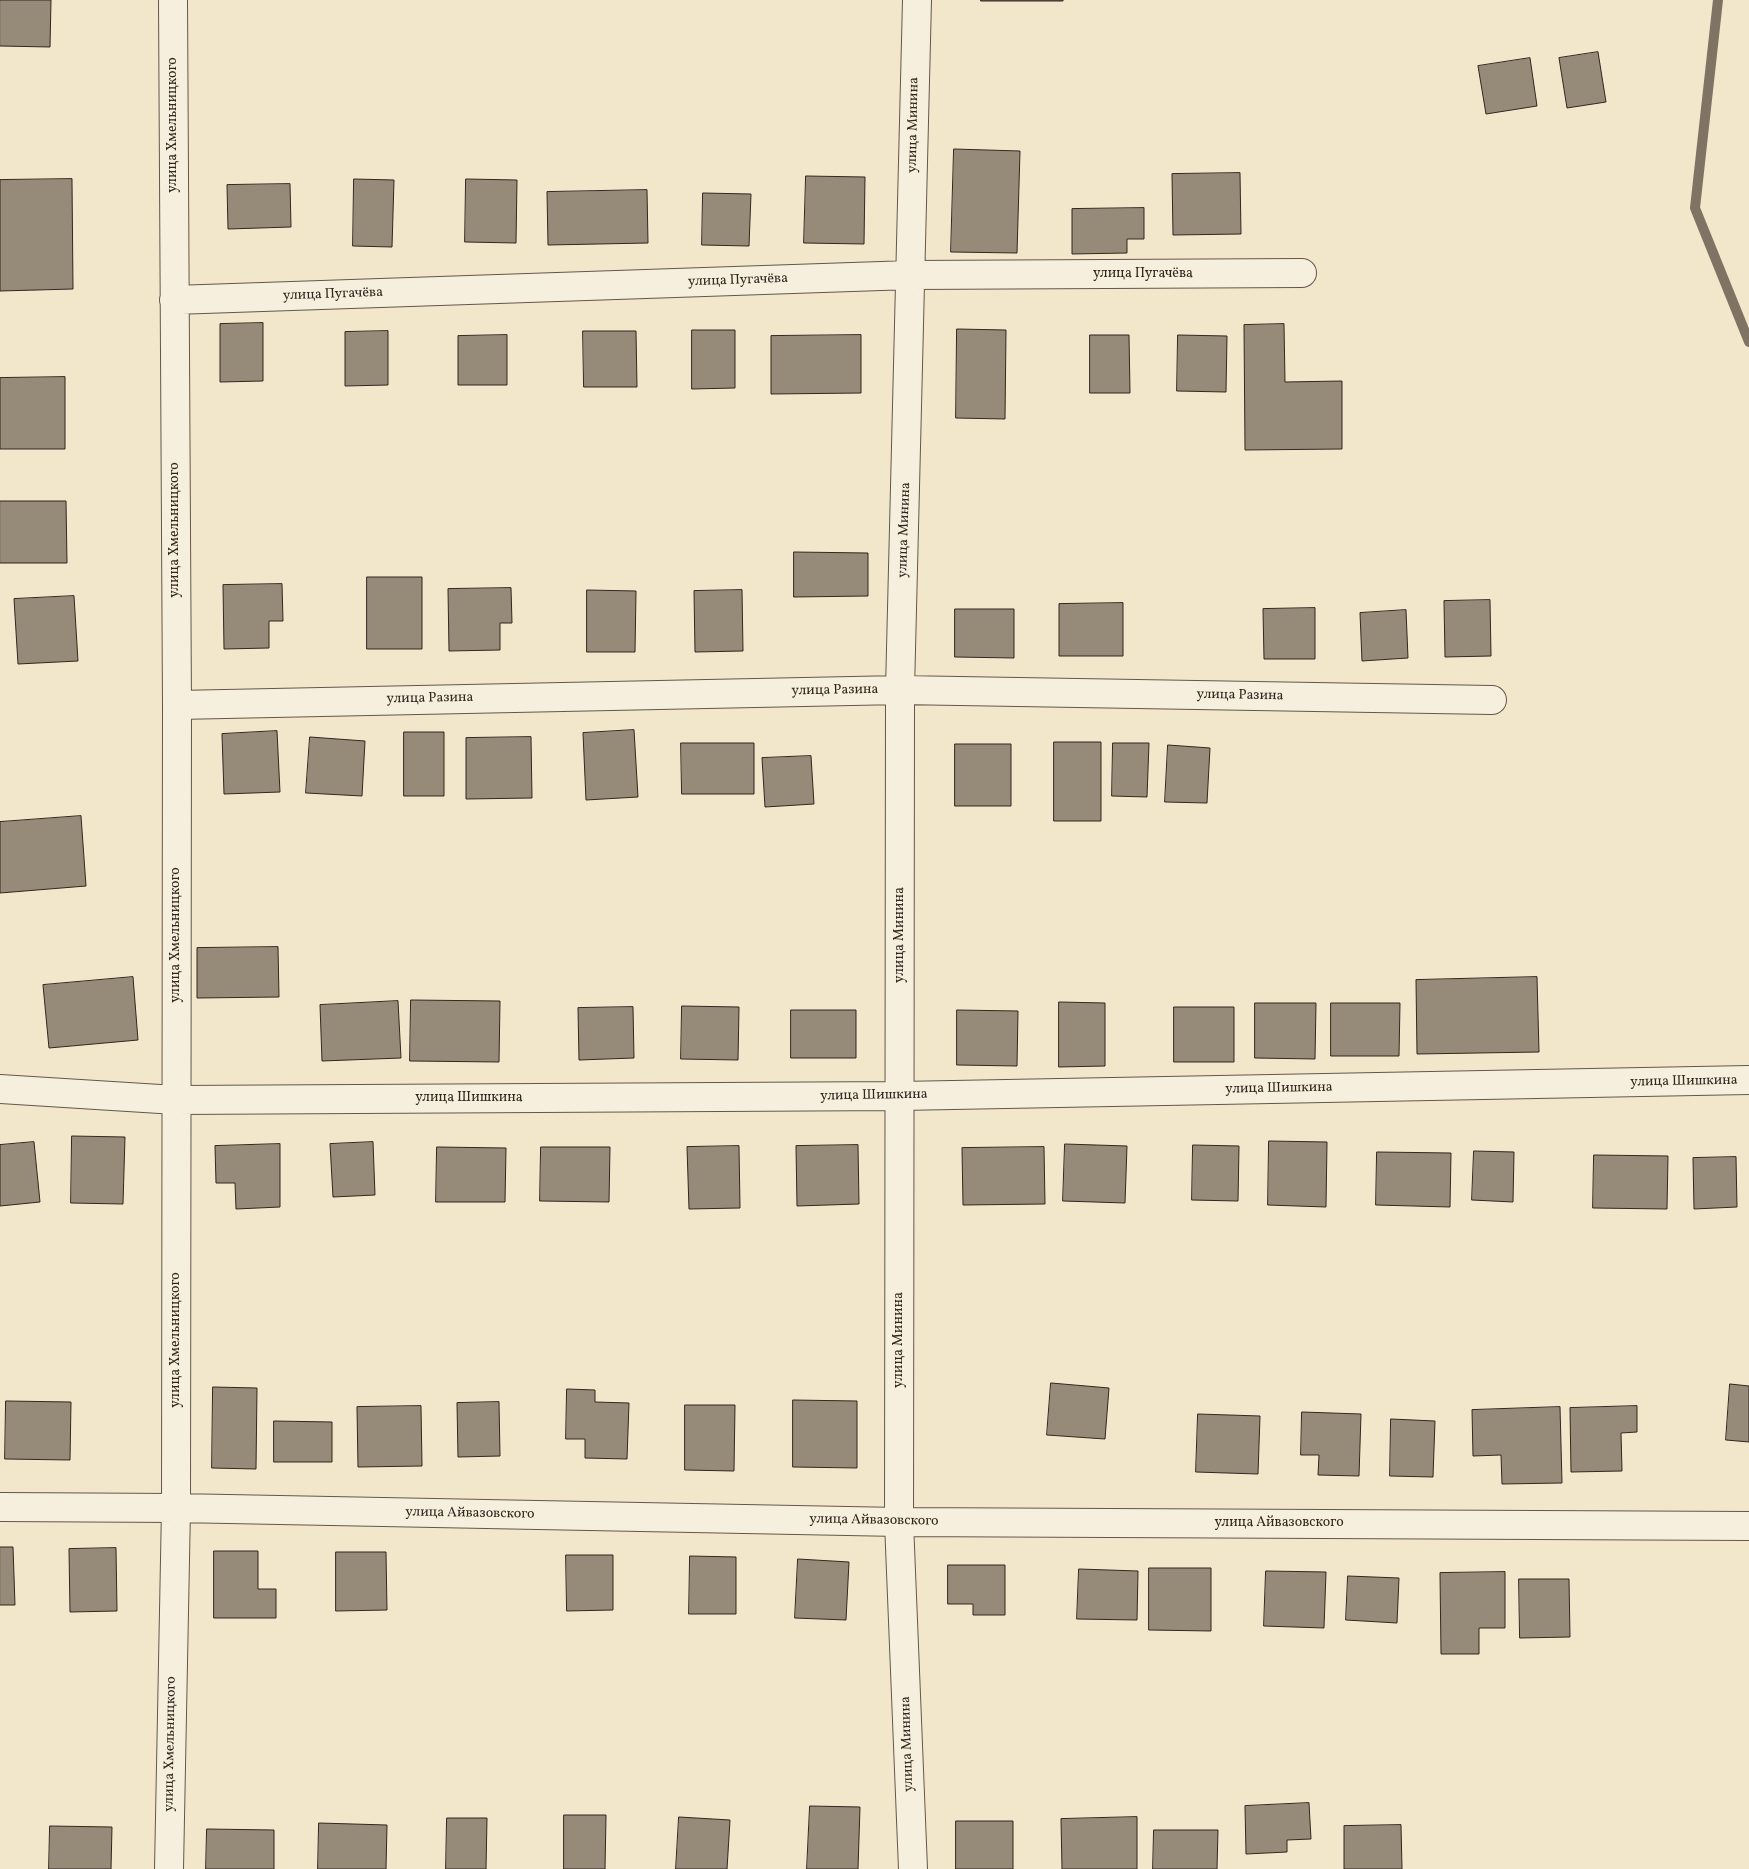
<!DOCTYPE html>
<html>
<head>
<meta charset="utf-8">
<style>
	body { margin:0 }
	canvas { display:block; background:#f2e6cb }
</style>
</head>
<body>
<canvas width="1749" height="1869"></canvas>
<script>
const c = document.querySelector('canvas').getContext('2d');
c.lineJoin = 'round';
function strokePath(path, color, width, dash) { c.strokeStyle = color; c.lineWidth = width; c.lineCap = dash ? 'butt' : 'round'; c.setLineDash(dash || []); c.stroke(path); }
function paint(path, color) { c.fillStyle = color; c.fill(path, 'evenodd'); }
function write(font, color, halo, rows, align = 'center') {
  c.font = font + ' Vollkorn,serif'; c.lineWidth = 4.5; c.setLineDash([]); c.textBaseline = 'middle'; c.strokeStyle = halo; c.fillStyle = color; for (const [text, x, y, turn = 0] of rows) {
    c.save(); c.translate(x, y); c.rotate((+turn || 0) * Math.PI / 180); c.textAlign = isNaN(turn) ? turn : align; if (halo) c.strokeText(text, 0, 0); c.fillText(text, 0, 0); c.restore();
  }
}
strokePath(new Path2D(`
	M1718,0L1695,208L1749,342`), '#7f7364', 10);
const building = new Path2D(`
	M0,0H51L50,47L0,46Z
	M981,0H1063V1H981Z
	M1598,52L1606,102L1567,108L1559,58Z
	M1530,58L1537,106L1486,114L1478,66Z
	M954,149L1020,151L1017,253L951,252Z
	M1240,173L1241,234L1173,235L1172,174Z
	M806,176L865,177L864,244L804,243Z
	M72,179L73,289L0,291V180Z
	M354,179L394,180L392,247L353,246Z
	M466,179L517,180L516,243L465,242Z
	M290,184L291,227L228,229L227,185Z
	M647,190L648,243L548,245L547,192Z
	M703,193L751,194L749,246L702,245Z
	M1144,208V239H1127V253L1072,254V209Z
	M263,323V381L220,382V324Z
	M1284,324L1285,382L1342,381V449L1245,450L1244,325Z
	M957,329L1006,330L1005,419L956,418Z
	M692,330H735V388L692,389Z
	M388,331V385L345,386V332Z
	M583,331H636L637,387H584Z
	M507,335V385H458V336Z
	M861,335V393L771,394V336Z
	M1090,335H1129L1130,393H1090Z
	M1178,335L1227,336L1226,392L1177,391Z
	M65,377V449H0V378Z
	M0,501H66L67,563H0Z
	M794,552L868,553V596L794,597Z
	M367,577H422V649H367Z
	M282,584L283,621H269V648L224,649L223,585Z
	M511,588L512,623H500V650L449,651L448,589Z
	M587,590L636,591L635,652H587Z
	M742,590L743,651L695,652L694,591Z
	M74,596L78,661L18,664L14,599Z
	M1490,600L1491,656L1445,657L1444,601Z
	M1123,603V656H1059V604Z
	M1315,608V659H1264L1263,609Z
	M955,609H1014V658L955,657Z
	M1406,610L1408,658L1362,661L1360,613Z
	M634,730L638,797L586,800L583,733Z
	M277,731L280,792L224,794L222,734Z
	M404,732H444V796H404Z
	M310,737L365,741L362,796L306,793Z
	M531,737L532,798L466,799V738Z
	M1054,742H1101V821H1054Z
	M681,743H754V794H682Z
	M1113,743H1149L1147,797L1112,796Z
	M955,744H1011V806H955Z
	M1168,745L1210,748L1207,803L1165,802Z
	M811,756L814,804L765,807L762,758Z
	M81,816L86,886L0,893V822Z
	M278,947L279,997L197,998V948Z
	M133,977L138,1040L49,1048L43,985Z
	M1537,977L1539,1052L1417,1054L1416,980Z
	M411,1000L500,1001L499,1062L410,1061Z
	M398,1001L401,1058L322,1061L320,1005Z
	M1059,1002L1105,1003V1066L1059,1067Z
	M1255,1003H1316L1315,1059L1255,1058Z
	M1331,1003H1400L1399,1056H1331Z
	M682,1006L739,1007L738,1060L681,1059Z
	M633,1007L634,1058L579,1060L578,1008Z
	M1174,1007H1234V1062H1174Z
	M791,1010H856V1058H791Z
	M957,1010L1018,1011L1017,1066L957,1065Z
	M72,1136L125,1137L123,1204L71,1203Z
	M1269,1141L1327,1142L1326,1207L1268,1205Z
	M34,1142L40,1202L0,1206V1145Z
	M373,1142L375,1195L333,1197L330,1144Z
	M280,1144V1207L236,1209L235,1183H216L215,1146Z
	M1065,1144L1127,1146L1125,1203L1063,1201Z
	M858,1145L859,1204L797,1206L796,1146Z
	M1193,1145L1239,1146L1238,1201L1192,1200Z
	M739,1146L740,1208L689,1209L687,1147Z
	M437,1147L506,1148L505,1202H436Z
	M541,1147H610L609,1202L540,1201Z
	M1044,1147L1045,1204L963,1205L962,1148Z
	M1474,1151L1514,1152L1513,1202L1472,1200Z
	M1377,1152L1451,1153L1450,1207L1376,1205Z
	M1594,1155L1668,1156L1667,1209L1593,1208Z
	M1736,1157L1737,1207L1694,1209L1693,1158Z
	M1051,1383L1109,1388L1105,1439L1047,1435Z
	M1730,1384L1749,1386V1442L1726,1440Z
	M213,1387L257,1388L256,1469L212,1468Z
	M567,1389L595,1390V1402L629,1403L627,1459L585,1458V1439H566Z
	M793,1400L857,1401V1468L793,1467Z
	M6,1401L71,1402L70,1460L5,1459Z
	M499,1402L500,1456L458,1457L457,1403Z
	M685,1405H735L734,1471L685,1470Z
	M421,1406L422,1466L358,1467L357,1407Z
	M1637,1406V1432L1621,1433L1622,1471L1571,1472L1570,1408Z
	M1560,1407L1562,1483L1502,1484L1501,1455L1473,1456L1472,1410Z
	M1302,1412L1361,1414L1359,1476L1318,1475L1319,1455H1301Z
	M1198,1414L1260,1416L1258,1474L1196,1472Z
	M1391,1419L1435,1421L1433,1477L1390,1476Z
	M274,1421L332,1422V1462H274Z
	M0,1547H13L15,1605H0Z
	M116,1548L117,1611L70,1612L69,1549Z
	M214,1551H258V1589H276V1618H214Z
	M336,1552H386L387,1610L336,1611Z
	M566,1555H613V1610L567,1611Z
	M690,1556L736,1557V1614H689Z
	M798,1559L849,1562L846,1620L795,1618Z
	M948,1565H1005V1615H973V1604H948Z
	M1149,1568H1211V1631L1149,1630Z
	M1079,1569L1138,1571L1137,1620L1077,1619Z
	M1266,1571L1326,1572L1324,1628L1264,1626Z
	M1505,1572V1628H1479V1654H1441L1440,1573Z
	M1348,1576L1399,1578L1397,1623L1346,1620Z
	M1519,1579H1569L1570,1637L1520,1638Z
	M1309,1803L1311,1839L1287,1840V1852L1246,1854L1245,1806Z
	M810,1806L860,1807L858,1869H807Z
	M564,1815H606L605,1869H564Z
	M679,1817L730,1820L727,1869H676Z
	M1137,1817V1869H1062L1061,1819Z
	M447,1818H487L486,1869H446Z
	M956,1821H1013V1869H956Z
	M319,1823L387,1825L386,1869H318Z
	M1401,1825L1402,1869H1344V1826Z
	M50,1826L112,1827L111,1869H49Z
	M207,1829L274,1830V1869H206Z
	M1154,1830H1218L1217,1869H1153Z`);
paint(building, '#968a79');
strokePath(building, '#332720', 1);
const street = new Path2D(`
	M174,300L911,275L1302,273
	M177,705L900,690L1492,700
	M0,1089L176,1100L900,1096L1749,1080
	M0,1507L176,1508L899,1522L1749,1526
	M169,1869L176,1508L177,705L173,0
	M913,1869L899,1522L900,690L917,0`);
strokePath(street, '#63574b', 30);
strokePath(street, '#f7efdd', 28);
write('14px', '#332720', '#f7efdd', [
	["улица Хмельницкого",173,125,-90],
	["улица Минина",914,125,-89],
	["улица Пугачёва",1143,274],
	["улица Пугачёва",738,281,-2],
	["улица Пугачёва",333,295,-2],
	["улица Хмельницкого",175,530,-90],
	["улица Минина",905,530,-88],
	["улица Разина",835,691,-1],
	["улица Разина",1240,696,1],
	["улица Разина",430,699,-1],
	["улица Хмельницкого",176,935,-90],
	["улица Минина",900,935,-90],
	["улица Шишкина",1684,1082,-1],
	["улица Шишкина",1279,1089,-1],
	["улица Шишкина",874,1096,-1],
	["улица Шишкина",469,1098],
	["улица Хмельницкого",176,1340,-90],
	["улица Минина",899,1340,-90],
	["улица Айвазовского",470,1514,1],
	["улица Айвазовского",874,1521,1],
	["улица Айвазовского",1279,1523],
	["улица Хмельницкого",171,1744,-89],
	["улица Минина",908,1744,-92]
]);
</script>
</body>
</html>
